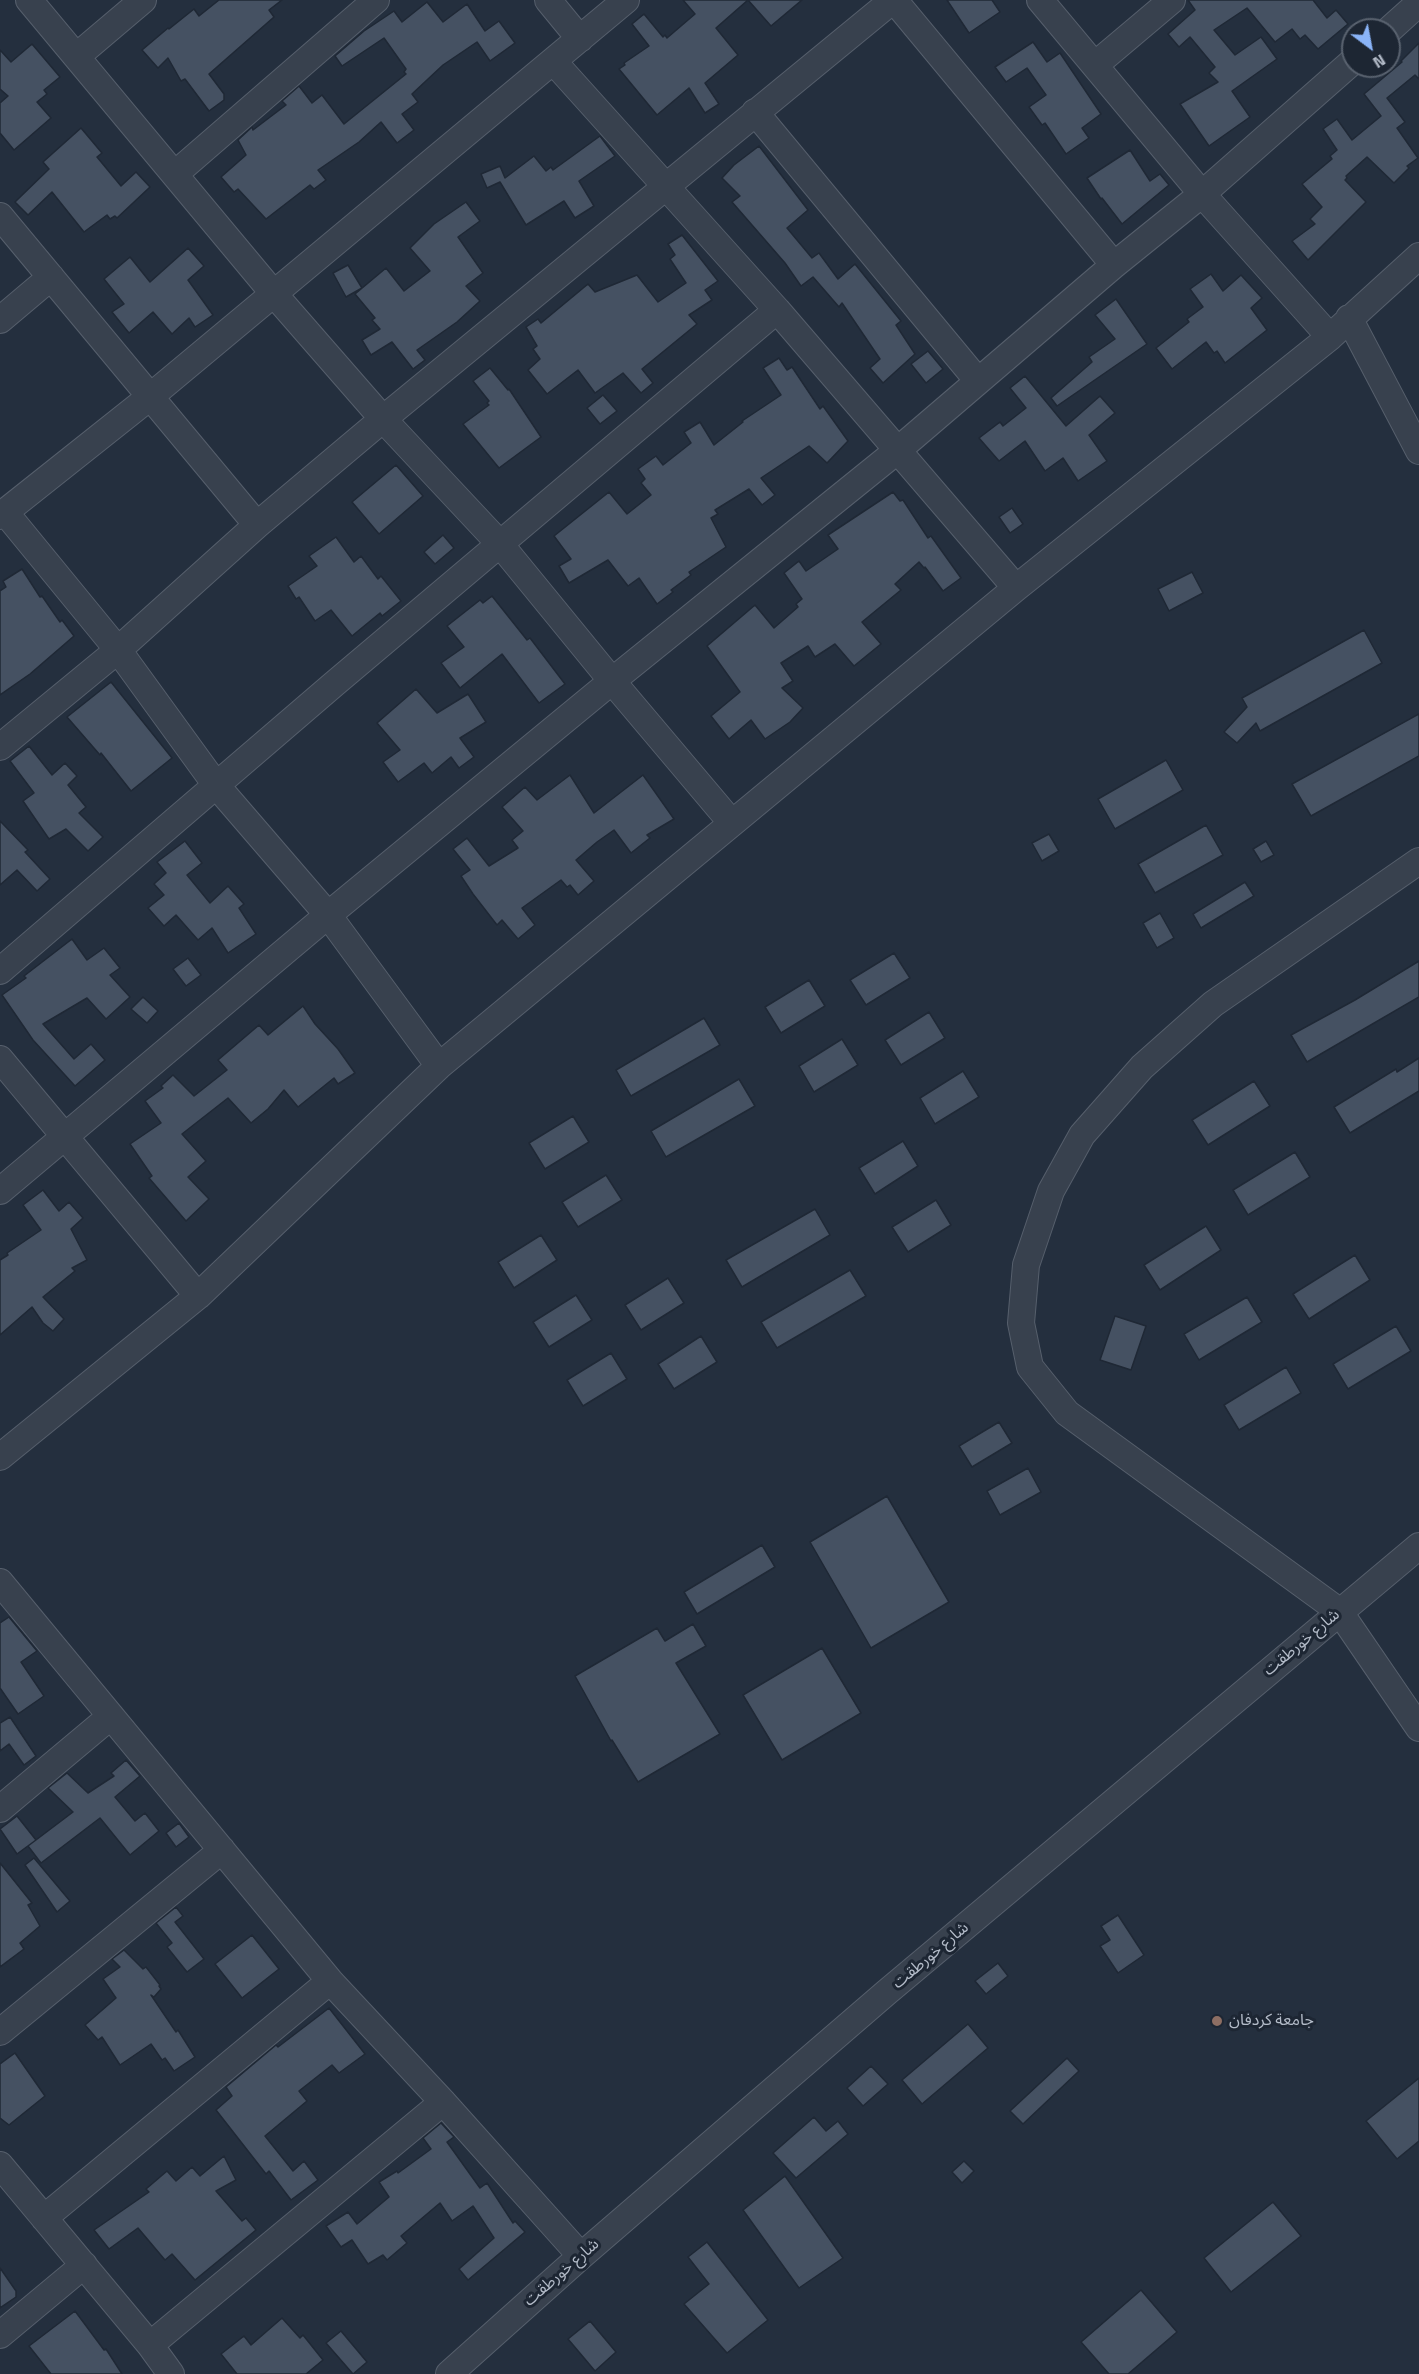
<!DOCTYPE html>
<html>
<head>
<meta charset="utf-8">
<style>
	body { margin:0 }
	#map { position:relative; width:1419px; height:2374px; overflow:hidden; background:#242f3e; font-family:"Titillium Web",sans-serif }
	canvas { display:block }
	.north { position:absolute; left:1341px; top:18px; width:60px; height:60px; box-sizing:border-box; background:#1d2633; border:2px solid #59626f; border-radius:50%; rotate:148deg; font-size:16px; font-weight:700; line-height:24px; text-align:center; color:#b4bcc9 }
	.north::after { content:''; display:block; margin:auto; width:21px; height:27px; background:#8ab4f8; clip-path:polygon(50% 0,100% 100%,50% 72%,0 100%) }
</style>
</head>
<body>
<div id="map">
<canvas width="1419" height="2374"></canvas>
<div class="north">N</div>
</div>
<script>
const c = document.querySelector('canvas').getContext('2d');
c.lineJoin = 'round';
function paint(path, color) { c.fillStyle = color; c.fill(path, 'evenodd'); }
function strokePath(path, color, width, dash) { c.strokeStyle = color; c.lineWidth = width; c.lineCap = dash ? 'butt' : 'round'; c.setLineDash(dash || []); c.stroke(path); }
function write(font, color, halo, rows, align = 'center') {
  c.font = font + ' "Titillium Web","Noto Sans Arabic",sans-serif'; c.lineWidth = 6; c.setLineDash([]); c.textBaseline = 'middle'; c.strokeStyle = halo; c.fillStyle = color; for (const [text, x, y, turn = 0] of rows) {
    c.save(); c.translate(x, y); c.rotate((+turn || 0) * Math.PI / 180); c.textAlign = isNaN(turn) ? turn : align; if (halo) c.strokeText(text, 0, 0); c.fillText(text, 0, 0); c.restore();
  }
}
const building = new Path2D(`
	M219,0H282L269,10L274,17L209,74L224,94V100L209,111L185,79L181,81L168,58L158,68L142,50L168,28L169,29L194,9L199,16Z
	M683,0H748L716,28L738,55L705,83L719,104L705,113L689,88L657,115L619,69L625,65L624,63L649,46L632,24L644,14L663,37L665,35L667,38L695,14Z
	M748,0H802L771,26Z
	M947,0H992L1000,12L969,33Z
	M1188,0H1313L1327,18L1336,10L1348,24L1318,49L1305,35L1300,39L1292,29L1275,42L1247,8L1214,30L1235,55L1261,37L1277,59L1232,91L1250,117L1209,146L1180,104L1218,82L1209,73L1215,67L1190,37L1179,47L1168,34L1195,10Z
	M427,2L443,22L467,4L485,31L499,21L515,43L490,61L477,42L443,65L412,94L418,102L402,114L414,130L397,143L381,122L359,142L318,170L326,180L314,189L310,185L266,219L238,189L234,192L221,177L246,155L238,140L252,127L253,130L286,105L282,101L299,86L312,103L322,95L344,124L406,74L404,72L406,69L384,38L342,66L335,56L364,31L394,11L402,22Z
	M1033,42L1047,62L1060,53L1101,114L1082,128L1089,138L1066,154L1045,123L1042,125L1029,107L1046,95L1027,68L1006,82L995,67Z
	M1419,43V79L1415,75L1387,98L1405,122L1397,128L1418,158L1407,166L1409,168L1394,183L1367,157L1346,176L1347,178L1345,180L1366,202L1308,260L1292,241L1315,224L1310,219L1322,207L1302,184L1332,159L1330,156L1337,150L1323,129L1337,119L1352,140L1381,116L1364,94L1402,62L1401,61Z
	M32,44L60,77L44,90L47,94L37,102L51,118L14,150L0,133V103L8,96L0,89V50L11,62Z
	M81,128L102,153L97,157L121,186L136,172L150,187L117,218L115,216L110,219L107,215L84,232L52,192L28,215L15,202L49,169L43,162Z
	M600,136L615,156L579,181L594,206L575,218L564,201L526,225L500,182L487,188L481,174L500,166L505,178L534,156L546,171L551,167L553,170Z
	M759,146L808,210L787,228L812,258L819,253L838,279L855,264L901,321L896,325L915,354L883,383L870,368L880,359L842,303L839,307L813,277L801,286L785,263L732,202L740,196L722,178L734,165Z
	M1130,150L1150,181L1160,174L1169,185L1122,224L1102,198L1101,199L1087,178Z
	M466,202L480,221L458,237L483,273L466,286L480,301L457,322L417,350L425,360L413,369L392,342L371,355L362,340L380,329L372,320L375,318L355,294L386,268L404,291L430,271L410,248L434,224Z
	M682,235L718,281L705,290L712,300L689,315L697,324L642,369L653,383L641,393L623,373L595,393L578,370L547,394L528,370L540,359L533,349L537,346L526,327L538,319L541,323L588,284L595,292L637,275L658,302L686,283L670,259L675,255L668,244Z
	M188,248L204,266L188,280L213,315L195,327L189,318L172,334L153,312L129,333L112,312L124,304L104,279L130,257L150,282Z
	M348,265L362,288L346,297L333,273Z
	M1211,274L1223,291L1241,275L1262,298L1251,308L1267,330L1225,363L1217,351L1214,353L1206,342L1172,369L1156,348L1189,322L1187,319L1203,307L1190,289Z
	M1116,299L1147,344L1057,406L1051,398L1092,362L1089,357L1115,339L1095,315Z
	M928,351L943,369L926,383L911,364Z
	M779,358L787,370L792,367L820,409L823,406L848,441L827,463L809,446L761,478L775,495L762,505L749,489L715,510L718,514L711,518L726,547L689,572L691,575L671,590L673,592L657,604L639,578L628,586L608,560L569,583L559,566L571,559L554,536L609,492L627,514L651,495L641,483L645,479L638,469L656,456L663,465L691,443L684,432L700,422L714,445L743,422L742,421L781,395L763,368Z
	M490,368L508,390L509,389L541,437L499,468L463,424L489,405L487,403L489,401L473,381Z
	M1025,376L1066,426L1100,396L1115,413L1089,435L1107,461L1078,481L1063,458L1045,471L1025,441L999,461L979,438L1000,422L1003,426L1026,408L1010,388Z
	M603,395L617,411L600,424L587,408Z
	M396,465L423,496L379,534L352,502Z
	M893,492L900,501L903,500L928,538L931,536L961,578L943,591L925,567L924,568L919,562L895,584L901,590L862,622L881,644L854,666L835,644L815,657L808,646L781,663L793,681L782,688L803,708L790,722L765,739L751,720L729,739L711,716L740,692L707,646L755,605L774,628L798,607L796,604L802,599L784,573L799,561L806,571L838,549L828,535Z
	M1012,508L1023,524L1010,533L999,517Z
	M443,535L454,548L435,564L424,552Z
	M336,537L354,562L361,556L378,579L381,576L401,601L382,616L380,613L352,636L331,610L315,621L299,597L296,599L288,586L317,566L309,556Z
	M22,569L40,597L42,596L60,622L62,620L74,636L30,674L0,695V591L6,587L3,581Z
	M1192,572L1203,593L1169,611L1158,589Z
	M492,596L527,640L530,638L565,684L539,703L502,654L460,688L441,663L464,647L447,626L480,600L483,603Z
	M1364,630L1382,663L1260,731L1256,723L1237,743L1224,732L1247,707L1242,698Z
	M111,682L172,758L131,791L101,753L100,755L67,717Z
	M416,689L437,713L468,694L486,722L460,738L474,757L459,768L451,757L432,773L424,763L398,782L383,762L400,750L377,723Z
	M1419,714V756L1311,816L1292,784Z
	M29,746L52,775L65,763L77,776L68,785L86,807L79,813L103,837L88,851L66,829L49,839L23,801L34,793L10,761Z
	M1166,760L1183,790L1115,829L1098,799Z
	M570,775L594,813L643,775L674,819L647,835L650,838L631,853L614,830L597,842L576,860L594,881L578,895L570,885L567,887L561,880L522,908L535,925L518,939L502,920L497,925L473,894L461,876L470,870L453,849L467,838L489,866L518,848L512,840L523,831L502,807L525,787L537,800Z
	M0,821L28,850L25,852L50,879L37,891L17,870L0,885Z
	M1206,825L1223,855L1155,893L1138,864Z
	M1049,834L1059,851L1042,861L1032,843Z
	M185,841L202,863L187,875L210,903L228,886L244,904L239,908L256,934L228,953L212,928L198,940L176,915L164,926L148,908L164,895L154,884L166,873L157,862Z
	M1266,841L1274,855L1261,862L1253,849Z
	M1245,882L1254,896L1201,928L1193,914Z
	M1160,913L1174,938L1157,948L1143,923Z
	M72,939L87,960L104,948L120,968L110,975L130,997L106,1019L87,998L43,1024L74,1059L91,1044L105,1060L75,1086L33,1040L2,995L26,978L24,976Z
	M894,953L910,978L866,1005L850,980Z
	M188,958L201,975L186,986L173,969Z
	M1419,961V997L1307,1062L1291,1035L1355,1000Z
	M809,980L825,1006L781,1033L765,1007Z
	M143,997L158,1011L147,1023L131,1009Z
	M303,1006L315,1024L338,1049L355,1073L338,1084L334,1078L298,1107L284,1090L268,1109L251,1123L228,1098L182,1134L206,1161L188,1177L209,1199L186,1221L149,1178L152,1176L130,1144L161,1123L145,1101L163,1088L161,1086L173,1075L194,1096L227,1070L218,1060L259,1025L268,1035Z
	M929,1012L945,1038L901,1065L885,1040Z
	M704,1018L720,1045L631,1096L616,1070Z
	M842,1039L858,1065L814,1092L799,1066Z
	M1419,1058V1091L1350,1133L1334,1107L1396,1069L1397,1072Z
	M963,1071L979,1097L935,1124L920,1098Z
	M739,1079L755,1106L666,1157L651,1131Z
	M1254,1081L1270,1106L1208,1145L1192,1120Z
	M573,1116L589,1142L545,1169L529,1143Z
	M903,1141L918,1166L875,1194L859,1168Z
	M1295,1152L1310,1177L1248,1215L1233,1190Z
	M606,1175L622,1200L578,1227L562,1202Z
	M43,1190L59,1211L69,1202L83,1218L71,1229L87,1260L72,1268L75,1271L43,1297L64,1319L53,1331L43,1323L32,1307L0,1335V1260L8,1255L7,1253L41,1230L23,1205Z
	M936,1200L951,1225L908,1252L892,1227Z
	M815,1209L830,1235L742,1287L726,1260Z
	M1206,1226L1221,1250L1160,1290L1144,1265Z
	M541,1235L557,1260L514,1288L498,1262Z
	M1355,1255L1370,1280L1309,1319L1293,1294Z
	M850,1270L866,1296L777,1348L761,1322Z
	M668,1278L684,1303L641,1330L625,1305Z
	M576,1295L592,1320L549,1347L533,1322Z
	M1247,1297L1262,1322L1199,1360L1184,1334Z
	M1115,1316L1146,1326L1131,1370L1100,1360Z
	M1396,1326L1411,1351L1348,1389L1333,1364Z
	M701,1336L717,1362L674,1389L658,1364Z
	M611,1353L627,1379L583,1406L567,1380Z
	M1286,1367L1301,1393L1239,1430L1224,1405Z
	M999,1422L1012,1443L972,1467L959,1446Z
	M1028,1468L1041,1492L1000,1515L987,1491Z
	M887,1496L949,1602L871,1648L810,1542Z
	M762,1545L775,1567L697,1614L684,1592Z
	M9,1617L37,1651L21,1662L44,1696L18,1714L0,1688V1623Z
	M693,1624L706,1646L676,1663L720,1734L638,1782L612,1740L611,1741L575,1676L657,1628L665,1641Z
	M822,1648L861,1713L782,1760L743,1695Z
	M10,1717L36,1756L24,1765L9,1744L0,1751V1723Z
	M126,1760L140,1776L115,1797L135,1821L145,1813L159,1831L130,1855L100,1818L41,1863L28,1846L73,1812L48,1788L67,1773L88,1793L114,1776L111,1773Z
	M17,1816L36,1840L17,1854L0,1829Z
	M179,1823L189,1837L176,1847L166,1833Z
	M34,1858L70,1901L57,1912L25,1865Z
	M0,1863L32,1903L28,1905L40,1926L20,1943L24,1949L0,1967Z
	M176,1907L183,1916L175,1922L204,1959L187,1972L167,1947L172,1943L156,1923Z
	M1118,1915L1144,1955L1118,1973L1100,1946L1110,1940L1101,1926Z
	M252,1935L279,1969L242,1998L215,1964Z
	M124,1950L143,1969L146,1967L160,1985L159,1986L161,1989L154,1997L151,1995L176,2032L178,2030L195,2057L174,2071L165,2058L162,2060L151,2044L120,2065L102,2037L98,2040L85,2025L116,1998L103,1979L120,1967L112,1959Z
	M998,1963L1008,1976L986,1994L975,1981Z
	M329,2008L365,2054L339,2073L332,2065L299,2091L307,2101L265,2136L293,2171L304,2161L318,2180L291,2200L269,2171L266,2174L216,2110L232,2096L226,2087L276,2045L278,2047Z
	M968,2024L988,2048L922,2104L902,2080Z
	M15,2053L45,2096L9,2125L0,2118V2064Z
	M1067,2058L1079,2071L1023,2124L1010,2111Z
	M871,2066L888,2084L863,2106L847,2088Z
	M1419,2078V2141L1397,2159L1366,2121Z
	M814,2117L826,2131L838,2121L848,2134L796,2178L773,2153Z
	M441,2123L454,2137L447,2142L480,2188L487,2183L513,2223L515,2221L525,2232L468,2280L459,2269L494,2238L473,2206L452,2221L440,2203L401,2236L407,2243L387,2260L383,2255L368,2264L352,2240L341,2247L326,2226L348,2212L357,2224L389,2197L379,2182L397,2171L398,2173L431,2149L423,2138Z
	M224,2156L236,2180L216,2191L242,2221L246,2218L256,2230L195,2280L172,2254L165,2260L138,2228L109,2249L94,2230L149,2192L146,2189L167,2171L176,2181L192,2167L200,2176Z
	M964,2161L974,2171L962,2183L952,2172Z
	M785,2176L843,2258L799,2288L743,2210Z
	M1273,2202L1301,2236L1231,2292L1204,2258Z
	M707,2242L768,2320L727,2353L684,2304L709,2284L688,2257Z
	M0,2268L16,2291V2297L0,2308Z
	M1141,2290L1177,2332L1128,2374H1109L1081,2342Z
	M75,2311L104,2350L106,2349L122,2374H51L29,2346Z
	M282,2318L300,2338L303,2335L323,2360L306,2374H237L221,2354L244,2336L251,2345Z
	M590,2321L616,2352L595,2371L568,2339Z
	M341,2331L367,2362L353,2374L326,2343Z`);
paint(building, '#455162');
strokePath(building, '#1f2835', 1.5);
const minor = new Path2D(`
	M29,0L274,294L383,419L500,544L612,681L731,822
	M548,0L580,39
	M894,0L1114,265
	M1040,0L1202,194L1330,337
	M1389,30L1419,3
	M77,56L143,0
	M553,61L777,310L1016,588
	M1095,65L1172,0
	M755,112L978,381
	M175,174L376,0
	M0,216L257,525
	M1349,318L1419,451
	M0,320L51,277
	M5,512L118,650L216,785L328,915L439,1066
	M0,516L151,396L626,0
	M0,747L118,650L257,525L383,419L893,0
	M1419,861L1213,1004L1142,1067L1082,1135L1051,1191L1026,1265L1021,1323L1030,1367L1067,1413L1339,1611L1419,1728
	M0,971L334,684L777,310
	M0,1059L198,1296
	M0,1191L328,915L612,681L898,450L1114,265L1202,194L1353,61
	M0,1457L198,1296L439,1066L1016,588L1330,337L1419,256
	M0,1582L330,1981L443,2102L581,2256
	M0,1809L111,1716
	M0,2032L222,1850
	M0,2165L150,2345L171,2374
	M44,2218L330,1981
	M0,2335L84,2265
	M150,2345L443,2102
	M449,2374L581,2256L887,1992L1419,1546`);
strokePath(minor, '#565f6c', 28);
strokePath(minor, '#38414e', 26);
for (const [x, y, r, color] of [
	[1217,2021,6,"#8d6e63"]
]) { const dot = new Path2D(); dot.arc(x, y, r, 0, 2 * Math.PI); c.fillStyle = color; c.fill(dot); strokePath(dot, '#1d2633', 2); }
write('16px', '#b4bcc9', '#1d2633', [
	["شارع خورطقت",1302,1643,-40],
	["شارع خورطقت",931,1956,-40],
	["شارع خورطقت",562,2273,-41]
]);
write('16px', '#b4bcc9', '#1d2633', [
	["جامعة كردفان",1229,2021]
], 'left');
</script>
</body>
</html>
